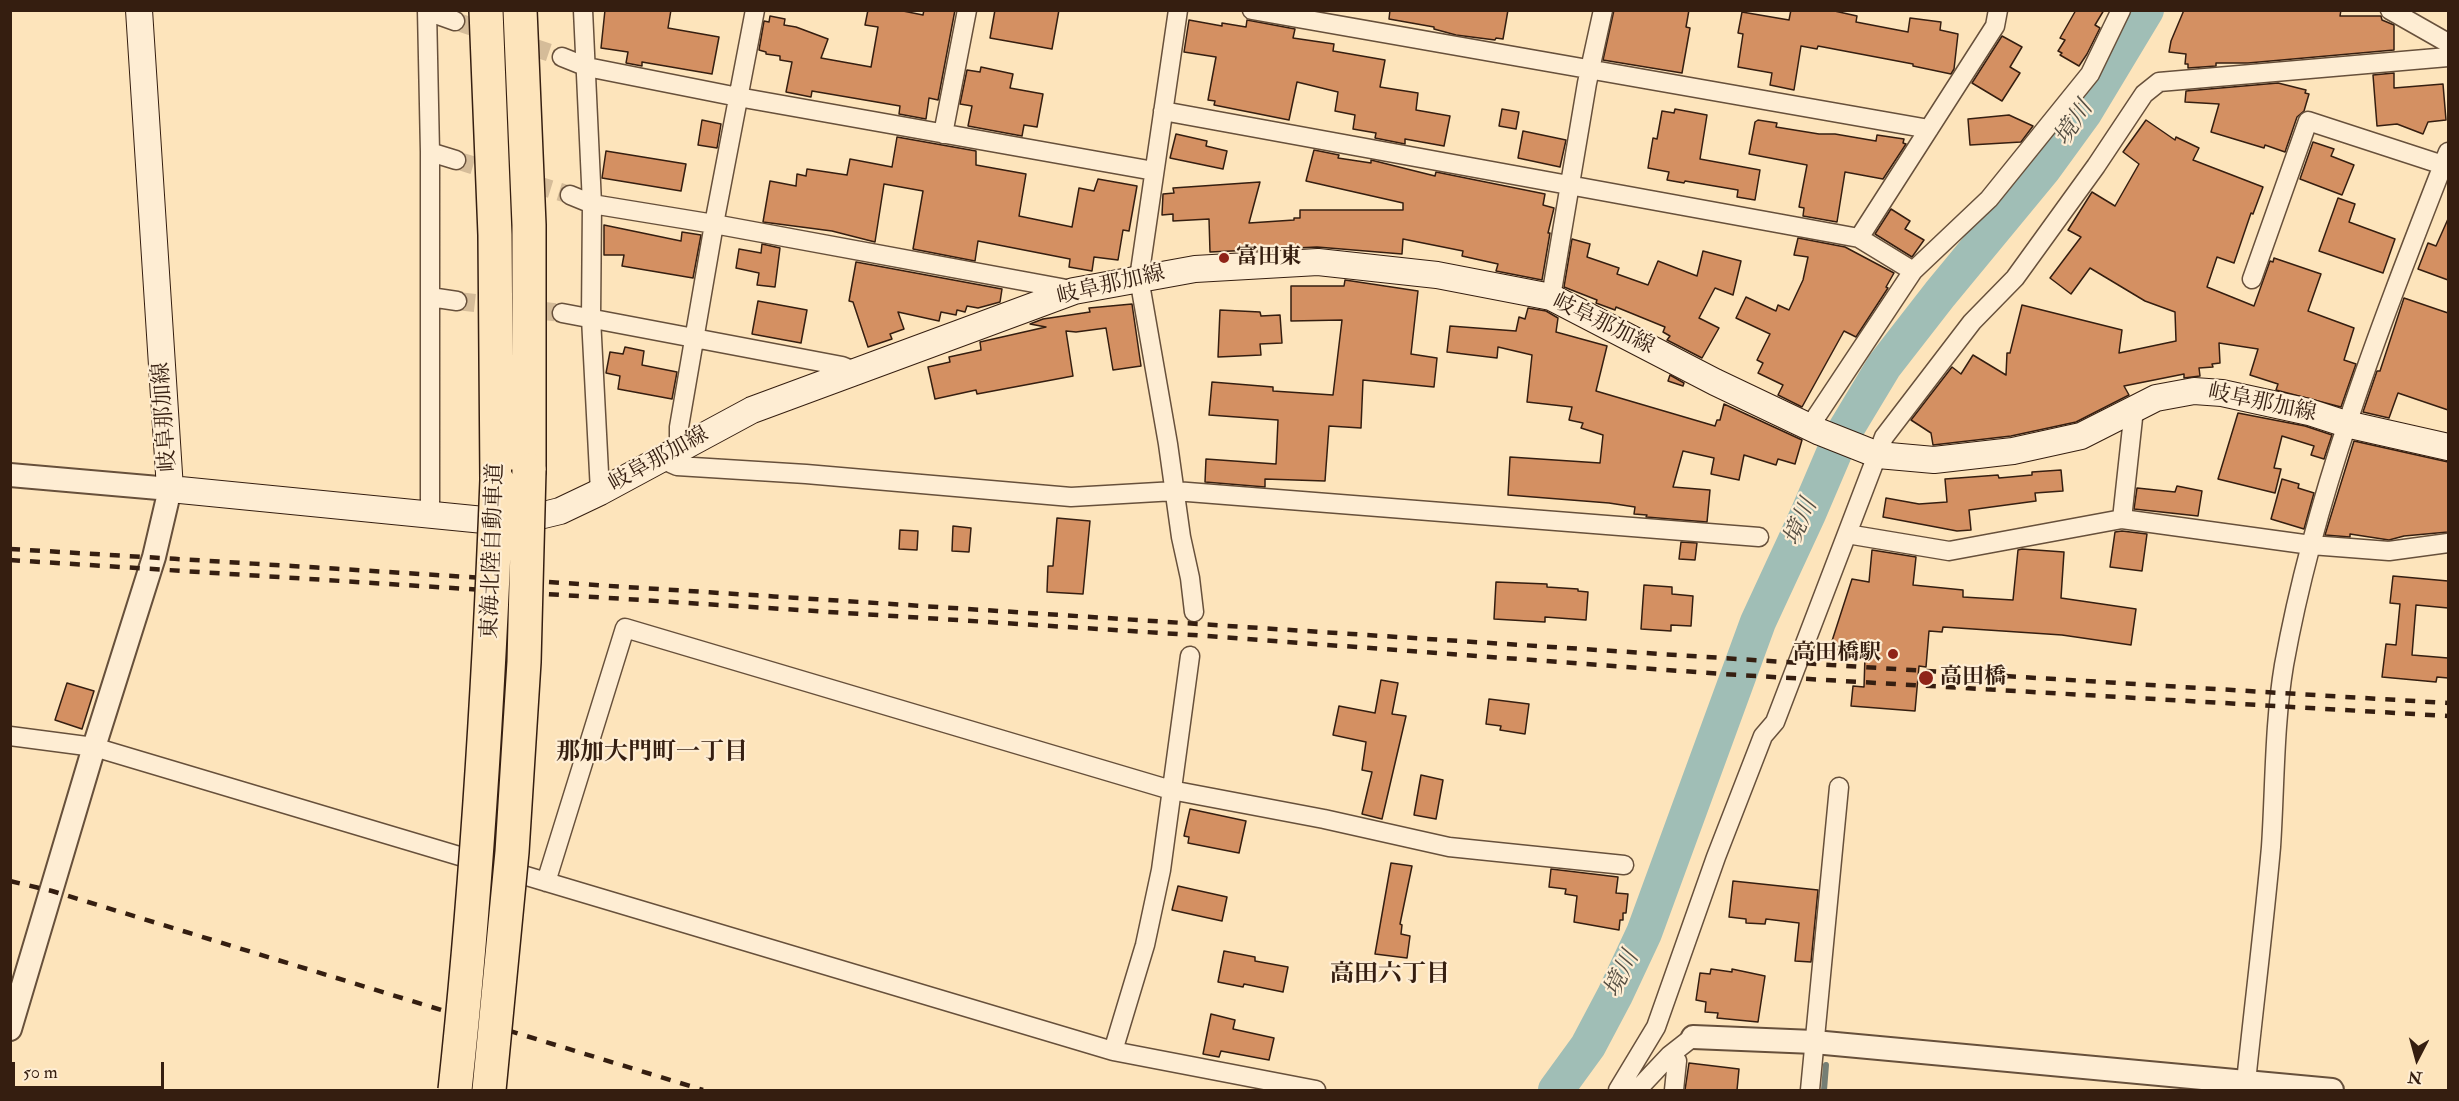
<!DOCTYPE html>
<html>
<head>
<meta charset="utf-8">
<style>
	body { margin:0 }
	#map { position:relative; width:2459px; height:1101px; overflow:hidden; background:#fde4bb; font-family:"IM FELL Double Pica",serif }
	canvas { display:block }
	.frame { position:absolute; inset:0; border:12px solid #351e10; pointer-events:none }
	.north { position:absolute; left:2387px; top:1029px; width:60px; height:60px; -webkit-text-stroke:4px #feedd3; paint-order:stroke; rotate:186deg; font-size:16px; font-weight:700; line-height:24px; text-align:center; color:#351e10 }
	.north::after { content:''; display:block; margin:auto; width:21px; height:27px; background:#351e10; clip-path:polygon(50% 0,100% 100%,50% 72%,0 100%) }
	.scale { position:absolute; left:12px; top:1062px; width:152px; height:27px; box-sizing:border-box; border:3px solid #351e10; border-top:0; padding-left:8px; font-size:18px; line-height:21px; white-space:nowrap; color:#351e10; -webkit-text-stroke:4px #feedd3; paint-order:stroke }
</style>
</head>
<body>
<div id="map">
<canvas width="2459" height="1101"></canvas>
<div class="frame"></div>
<div class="north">N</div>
<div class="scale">50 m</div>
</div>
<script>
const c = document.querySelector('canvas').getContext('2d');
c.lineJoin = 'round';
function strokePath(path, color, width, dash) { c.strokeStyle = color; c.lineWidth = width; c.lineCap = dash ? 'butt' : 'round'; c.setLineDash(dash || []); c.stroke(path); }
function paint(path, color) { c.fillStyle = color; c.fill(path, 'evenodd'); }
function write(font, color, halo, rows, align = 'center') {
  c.font = font + ' "IM FELL Double Pica","Noto Serif JP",serif'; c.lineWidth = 4.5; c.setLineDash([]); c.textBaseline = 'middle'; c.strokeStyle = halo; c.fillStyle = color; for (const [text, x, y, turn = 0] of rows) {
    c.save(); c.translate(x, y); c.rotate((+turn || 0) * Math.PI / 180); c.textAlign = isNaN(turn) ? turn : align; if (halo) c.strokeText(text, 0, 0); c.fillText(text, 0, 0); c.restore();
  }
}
strokePath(new Path2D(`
	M1824,1090L1826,1065`), '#757e74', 6);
strokePath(new Path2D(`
	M1556,1090L1588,1046L1615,995L1644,933L1758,622L1808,514L1840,439L1884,366L1940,294L2044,168L2084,113L2146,10`), '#a0beb6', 36);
const building = new Path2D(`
	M605,10H671L668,28L719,37L712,74L642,62V66L626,63L628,52L601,48Z
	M868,10H898L923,15L924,10H955L938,100L929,98L926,119L899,114L900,106L812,91L811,97L786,92L792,62L780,60V56L766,54V52L759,50L764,21L769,22L770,16L785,19L784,25L796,27L828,39L821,58L871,67L878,27L865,25Z
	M995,10H1059L1052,49L990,38Z
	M1390,10H1508L1503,39L1496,38L1495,40L1456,35L1434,29V27L1389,19Z
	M1614,10H1689L1686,27L1690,28L1682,73L1603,60Z
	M1791,10H1830L1857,16L1856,22L1908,32L1910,18L1941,22L1940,30L1958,34L1954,69L1951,74L1913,66V64L1818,46L1817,49L1801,46L1794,90L1770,85L1772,73L1738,67L1743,34L1738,33L1742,12L1789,20Z
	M2076,10H2104L2095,25L2100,28L2087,54L2079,66L2060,55L2062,53L2058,51L2065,40L2060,38Z
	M2184,10H2341L2340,16H2381L2382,20L2394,25V50L2248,63H2216V66L2188,68V64H2185L2186,54L2169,52L2171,41Z
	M1189,20L1222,26V23L1246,27L1247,20L1295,29L1293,38L1334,44L1333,51L1385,60L1380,87L1418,93L1416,110L1450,116L1444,146L1405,139V144L1375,138L1376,133L1353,129L1355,115L1335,111L1338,92L1297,82L1289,120L1214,105L1215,101L1208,100L1216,57L1184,52Z
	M2002,36L2022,47L2010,67L2020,73L2002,101L1972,83Z
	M981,67L1013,74L1010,88L1043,94L1037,127L1024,125L1022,136L968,126L972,106L960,104L967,70L980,72Z
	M2394,73V88L2443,84L2446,120L2428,122L2423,134L2397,124L2377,126L2373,75Z
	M2278,83L2306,90L2305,93L2309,94L2304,111L2297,117L2285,152L2265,145L2264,148L2211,132L2219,104L2185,102L2186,91Z
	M1502,109L1519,112L1516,129L1499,126Z
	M1675,109L1707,115L1700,159L1760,170L1755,200L1737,197L1738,190L1685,181L1684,183L1667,180L1669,172L1648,168L1653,138L1657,139L1662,111L1674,113Z
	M2009,115L2033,126L2021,142L1970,145L1968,119Z
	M702,120L721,124L717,148L698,145Z
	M1758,120L1777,123L1776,127L1819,134H1835L1876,141L1877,135L1904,139L1903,143L1906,144L1883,179L1845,172L1837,222L1803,216L1804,208L1799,207L1807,165L1749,154L1755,122Z
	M2146,120L2175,140L2176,137L2199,148L2193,160L2263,187L2253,214L2251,213L2234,263L2217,257L2207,287L2254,306L2270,261L2273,262L2274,258L2321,274L2308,311L2354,328L2344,360L2356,364L2341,407L2276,390L2278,384L2250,375L2258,349L2219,343L2220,363L2212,364L2213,367L2199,368L2200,376L2184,378V374L2124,386L2129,395L2076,422L2011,436L1933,445L1931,433L1911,420L1952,367L1961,374L1973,355L2006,375L2007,353H2010L2022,305L2122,330L2119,353L2176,341L2175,312L2145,301L2090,268L2071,294L2050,278L2081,237L2068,230L2092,192L2115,206L2139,164L2123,152Z
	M1523,131L1566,140L1560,167L1518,158Z
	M1176,134L1207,141L1206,146L1227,151L1223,169L1170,158Z
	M897,137L976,151V165L1026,174L1019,216L1072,227L1079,188L1094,191L1098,179L1137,186L1129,231L1123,230L1118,260L1094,257L1092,271L1069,267L1070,259L978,241L975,261L913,249L923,191L884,184L875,242L832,231L763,222L770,181L796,186L797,174L806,176L807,169L847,175L850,159L892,167Z
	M2313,142L2334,149L2331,156L2354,165L2342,195L2300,179Z
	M1314,150L1339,155L1338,158L1371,163V160L1435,176L1436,172L1545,194L1543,205L1554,208L1548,233H1550L1542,280L1496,271L1498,264L1462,256L1463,251L1403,239L1402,254L1317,247L1210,252L1209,219L1173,221V214L1162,215L1163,194L1174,193L1173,188L1260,182L1249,223L1294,220V218H1300V210H1403V203L1306,181Z
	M606,151L686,164L681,191L602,178Z
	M2338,198L2355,204L2349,222L2395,239L2383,273L2319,251Z
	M1891,209L1910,221L1905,229L1924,240L1912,257L1875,234Z
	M2448,219V280L2418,269L2428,243L2436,246Z
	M604,225L681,241L682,232L701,235L693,278L622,266L624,255H604Z
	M1798,238L1845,247L1894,273L1886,287L1888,288L1856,337L1844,331L1802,407L1778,395L1783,385L1758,373L1763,363L1757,360L1770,334L1736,318L1746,297L1776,311L1778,305L1789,310L1803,280L1808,257L1794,255Z
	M1572,239L1590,244L1587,257L1619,268L1617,274L1648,285L1658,261L1697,276L1703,251L1741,261L1733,295L1715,288L1699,318L1719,328L1702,358L1667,340L1670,336L1663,332L1665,327L1616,307L1615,310L1596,303L1597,300L1564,287Z
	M762,244L780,248L775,287L757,285L759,273L736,268L739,249L761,253Z
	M856,262L1002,289L1000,302L978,308L967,306L965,312L957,310L956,315L941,312L939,321L898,312L904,329L890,334L892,339L868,347L853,302L849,301Z
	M1345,280L1418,291L1411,354L1437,358L1434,387L1363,380L1361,428L1329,426L1325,481L1265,479V487L1205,482L1206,459L1276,464L1278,420L1209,415L1212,382L1273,387V391L1333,395L1342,320L1291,321V286H1344Z
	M2404,298L2448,313V410L2398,393L2389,418L2363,412L2377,371H2380Z
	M758,301L807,310L801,343L752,334Z
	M1132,304L1141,366L1113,370L1106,328L1076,332L1066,331L1073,376L977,394L976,390L935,399L928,367L950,362L949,357L981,350L980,342L1046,327L1030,324L1043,319L1090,312L1089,308Z
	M1528,308L1546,311L1558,318L1556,332L1607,346L1596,391L1715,426L1717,420H1720L1724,404L1802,440L1795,464L1778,459L1776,465L1744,455L1739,480L1711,474L1714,458L1683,451L1673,487L1710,490L1707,522L1646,517L1647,515L1634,514L1635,507L1609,503L1508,495L1510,457L1600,463L1603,435L1581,428L1583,423L1569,420L1572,407L1527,402L1532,355L1498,347L1497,358L1447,352L1450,326L1516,331L1519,317L1525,319Z
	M1220,310L1260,312L1261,316L1280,315L1282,343L1260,344L1261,355L1218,357Z
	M625,347L644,351L642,365L677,372L672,399L618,389L620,376L606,373L610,352L623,354Z
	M1670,375L1684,383L1683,386L1668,381Z
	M2238,413L2305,426L2332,435L2324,459L2311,455L2314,446L2282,436L2274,468L2281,469L2275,493L2218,479Z
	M2354,441L2448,462V532L2404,536L2389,540L2350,534V537L2325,535Z
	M2061,470L2063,491L2035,493L2036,501L1969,510L1971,530L1957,531L1883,517L1886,498L1919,504L1947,502L1945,479L1998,475L1999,478L2032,475V472Z
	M2282,479L2299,484L2298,488L2314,493L2304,529L2271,519Z
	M2177,486L2202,491L2198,516L2134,509L2137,488L2175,492Z
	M1057,518L1090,521L1083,594L1047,592L1048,566H1053Z
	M953,526L971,528L969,552L952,551Z
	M900,530L918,531L917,550L899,549Z
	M2122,531L2147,534L2142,571L2110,567L2115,532Z
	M1681,542L1697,543L1695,560L1679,559Z
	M2022,549L2064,552L2061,598L2136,609L2131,645L2062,635L1943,627L1942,632L1929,631L1926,667L1919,666L1915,711L1851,706L1853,686L1864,687L1865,656L1830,654L1831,644L1852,579L1869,582L1872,550L1916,557L1913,585L1963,590V597L2013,600L2018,550Z
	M2393,576L2448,581V608L2416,605L2412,655L2448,658V678L2437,677L2436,682L2382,677L2386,644L2396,645L2400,604L2390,603Z
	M1496,582L1547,584V587L1578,589V591L1588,592L1586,620L1545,617V622L1494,619Z
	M1644,585L1672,587V594L1693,596L1691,626L1671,625V631L1641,629Z
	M1381,680L1398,683L1392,714L1406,716L1382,819L1362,814L1372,772L1362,770L1366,742L1333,735L1339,706L1375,713Z
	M67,683L94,691L82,729L55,720Z
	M1489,699L1529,704L1525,734L1500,730L1501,726L1486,724Z
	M1421,775L1443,780L1436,819L1414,815Z
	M1190,809L1246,821L1239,853L1188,843L1189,837L1184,836Z
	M1391,863L1412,866L1400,924L1402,925L1401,934L1410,936L1407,958L1375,954Z
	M1551,869L1618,877L1616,893L1628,894L1626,913H1623V920H1620L1619,930L1574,922L1577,896L1565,894L1566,889L1549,887Z
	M1733,881L1818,890L1811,962L1795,961L1799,923L1766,919L1765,924L1746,923V919L1729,917Z
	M1178,886L1227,897L1222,921L1172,910Z
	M1224,951L1255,957V961L1288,967L1283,992L1244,984L1243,987L1218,982Z
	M1711,969L1732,972V969L1765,976L1758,1022L1717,1018L1718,1013L1705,1012L1706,1002L1696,1000L1700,973L1710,974Z
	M1211,1014L1235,1020L1233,1029L1274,1038L1269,1060L1221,1051L1219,1057L1203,1054Z
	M1689,1063L1739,1069L1737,1090H1685Z`);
paint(building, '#d49062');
strokePath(building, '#351e10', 1.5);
strokePath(new Path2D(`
	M455,21L562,57
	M456,160L570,195
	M457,301L562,313`), '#d5bc99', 18, [18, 9]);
const minor = new Path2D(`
	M427,10L430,152V515
	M583,10L592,204L591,318L600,492
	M1178,10L1139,278L1168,444L1181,537L1190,578L1194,612
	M1252,10L1929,129
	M2390,10L2448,43
	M427,11L455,21
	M562,57L587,67L738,97L1154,171
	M1163,111L1859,238L1913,271
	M943,134L967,10
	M430,152L456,160
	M570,195L592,204L714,224L1072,290
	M1859,238L1995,26L1998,10
	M2252,279L2308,121L2443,165
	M430,297L457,301
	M1551,297L1587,83L1603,10
	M562,313L842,366L857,372
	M1810,426L1913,271L1989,199L2090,74L2121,10
	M679,448V427L714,224L755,10
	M661,459L677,466L806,474L1071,497L1175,491L1759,537
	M2122,519L2134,409
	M1847,534L1949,551L2122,519L2311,545L2389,551L2448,543
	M10,736L94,747L1113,1051L1316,1090
	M546,882L625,628L1171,790L1324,819L1449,847L1624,865
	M1113,1051L1145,945L1161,870L1190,656
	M1670,1055L1677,1061L1674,1090
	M2246,1082C2254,1004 2264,926 2271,847C2275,787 2274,725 2284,665C2316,487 2383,319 2448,152
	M1618,1090L1656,1027L1716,857L1763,736L1775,722L1884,437L1972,322L2015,278L2096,166L2144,94L2159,82L2448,57
	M1637,1090L1670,1055L1693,1037
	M1810,1090L1839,787`);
const tertiary = new Path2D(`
	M10,475L170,489L154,557L94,747L10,1029
	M1693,1037L1814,1042L2332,1090`);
const secondary = new Path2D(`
	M139,10L170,489L494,521L527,519L560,511L600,492L752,410L1074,291L1195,269L1318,262L1437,275L1551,297L1715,382L1820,432L1878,455L1934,460L2013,451L2081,436L2156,398L2194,391L2222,393L2309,412L2346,424L2448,447`);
const motorway = new Path2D(`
	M486,10L495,235L497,480
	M520,10L529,225V470`);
strokePath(minor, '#67503b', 21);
strokePath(tertiary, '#67503b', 26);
strokePath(secondary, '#351e10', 28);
strokePath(motorway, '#351e10', 36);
strokePath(minor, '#feedd3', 18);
strokePath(tertiary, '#feedd3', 22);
strokePath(secondary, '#feedd3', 26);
strokePath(motorway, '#fde4bb', 33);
strokePath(new Path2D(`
	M10,549C823,597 1636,655 2448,703
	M10,560L1193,635L1722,674L2448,716
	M10,881L52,891L703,1090`), '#351e10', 4.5, [10, 10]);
const motorwayBridge = new Path2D(`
	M455,1090C477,887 489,684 497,480
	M489,1090L512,852L524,662L529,470`);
strokePath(motorwayBridge, '#351e10', 36, []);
strokePath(motorwayBridge, '#fde4bb', 33);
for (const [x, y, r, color] of [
	[1224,258,6,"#8f2418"],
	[1893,654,6,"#8f2418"],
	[1926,678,8,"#8f2418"]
]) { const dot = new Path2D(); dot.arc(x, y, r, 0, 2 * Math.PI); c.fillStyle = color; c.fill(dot); strokePath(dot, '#feedd3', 2); }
write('bold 22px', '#351e10', '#feedd3', [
	["富田東",1236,258],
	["高田橋駅",1881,654,"right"],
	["高田橋",1940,678]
], 'left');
write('22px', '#351e10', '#feedd3', [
	["岐阜那加線",1111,286,-13],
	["岐阜那加線",1603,325,26],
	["岐阜那加線",2262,404,12],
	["岐阜那加線",166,417,-94],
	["岐阜那加線",659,460,-29],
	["東海北陸自動車道",494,551,-88]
]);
write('italic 24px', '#554e42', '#feedd3', [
	["境川",2075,124,-56],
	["境川",1802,523,-66],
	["境川",1623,975,-64]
]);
write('bold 24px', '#351e10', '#feedd3', [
	["那加大門町一丁目",652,754],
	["高田六丁目",1390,976]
]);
</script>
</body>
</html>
